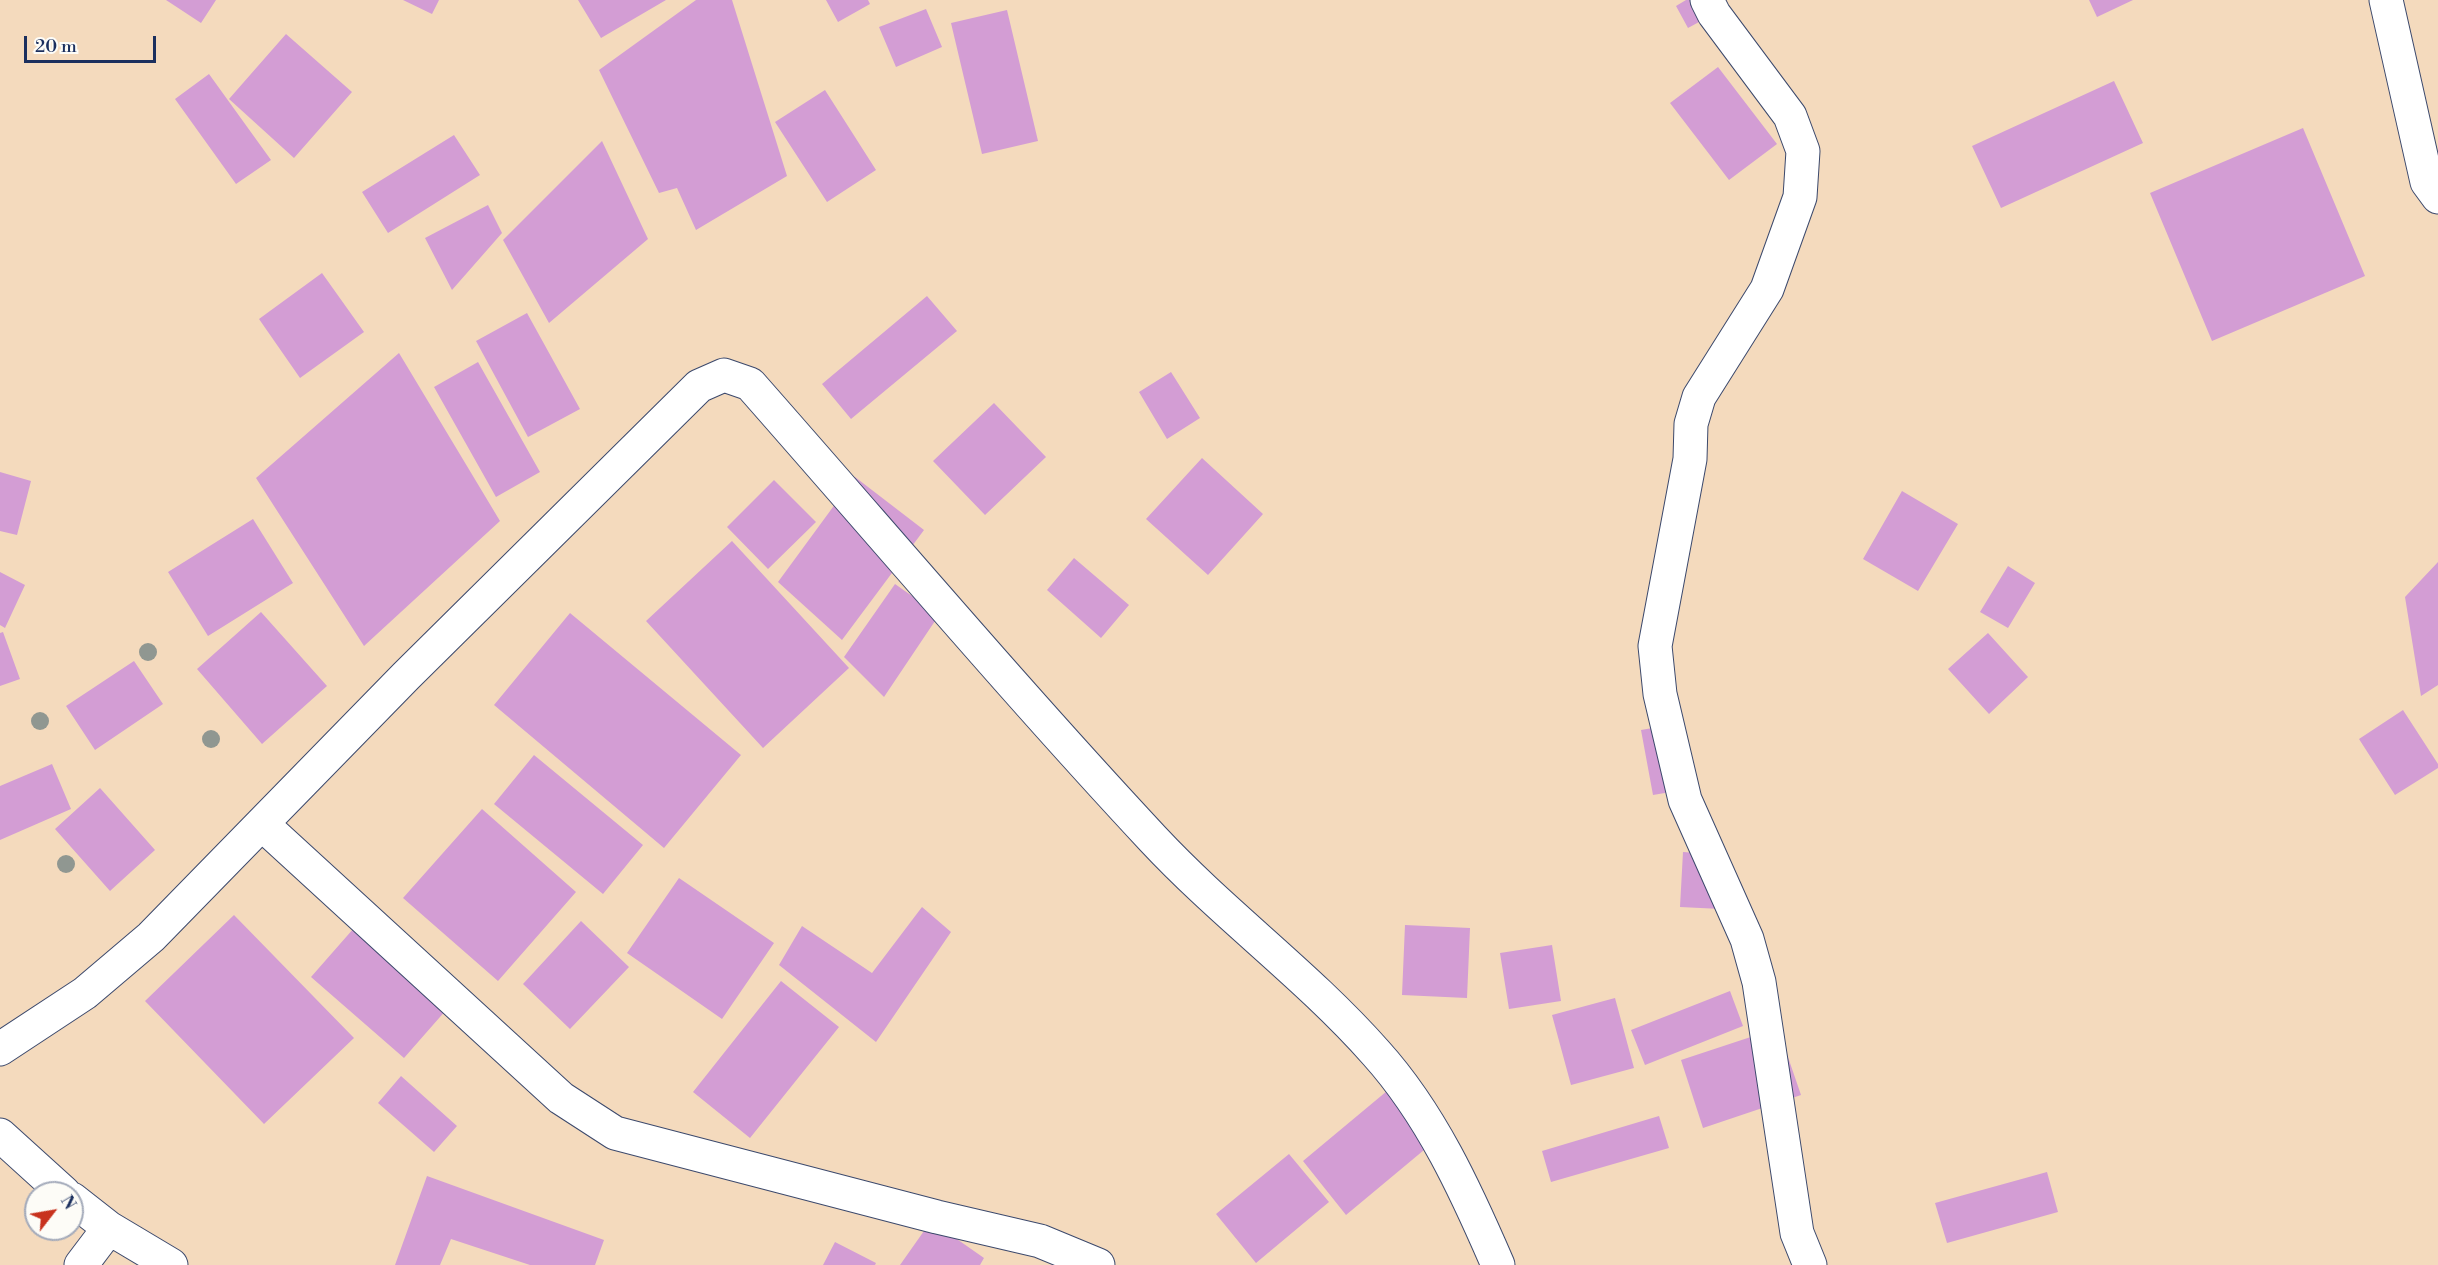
<!DOCTYPE html>
<html>
<head>
<meta charset="utf-8">
<style>
	body { margin:0 }
	#map { position:relative; width:2438px; height:1265px; overflow:hidden; background:#f4dabd; font-family:"Libre Bodoni",serif }
	canvas { display:block }
	.north { position:absolute; left:24px; top:1181px; width:60px; height:60px; box-sizing:border-box; background:#fdfcf7; border:2px solid #a3aaba; border-radius:50%; rotate:59deg; font-size:16px; font-weight:700; line-height:24px; text-align:center; color:#1b2f5e }
	.north::after { content:''; display:block; margin:auto; width:21px; height:27px; background:#c8321e; clip-path:polygon(50% 0,100% 100%,50% 72%,0 100%) }
	.scale { position:absolute; left:24px; top:36px; width:132px; height:27px; box-sizing:border-box; border:3px solid #1b2f5e; border-top:0; padding-left:8px; font-size:18px; line-height:21px; white-space:nowrap; color:#1b2f5e; -webkit-text-stroke:4px #fdfcf7; paint-order:stroke }
</style>
</head>
<body>
<div id="map">
<canvas width="2438" height="1265"></canvas>
<div class="north">N</div>
<div class="scale">20 m</div>
</div>
<script>
const c = document.querySelector('canvas').getContext('2d');
c.lineJoin = 'round';
function paint(path, color) { c.fillStyle = color; c.fill(path, 'evenodd'); }
function strokePath(path, color, width, dash) { c.strokeStyle = color; c.lineWidth = width; c.lineCap = dash ? 'butt' : 'round'; c.setLineDash(dash || []); c.stroke(path); }
paint(new Path2D(`
	M166,0H216L201,23Z
	M403,0H439L432,14Z
	M578,0H666L601,38Z
	M696,0H732L787,176L696,230L677,188L659,193L599,70Z
	M826,0H868L870,4L838,22Z
	M1686,0H1718L1723,9L1688,28L1676,6Z
	M2089,0H2133L2097,17Z
	M926,9L942,47L896,67L879,27Z
	M1007,10L1038,141L982,154L951,23Z
	M286,34L352,92L294,158L229,99Z
	M1718,67L1777,144L1729,180L1670,103Z
	M209,74L271,160L236,184L175,99Z
	M2114,81L2143,143L2001,208L1972,146Z
	M825,90L876,170L827,202L775,122Z
	M2303,128L2365,276L2212,341L2150,193Z
	M454,135L480,175L388,233L362,192Z
	M602,141L648,239L549,323L503,240Z
	M488,205L502,233L452,290L425,238Z
	M322,273L364,332L300,378L259,319Z
	M927,296L957,331L851,419L822,384Z
	M527,313L580,409L528,437L476,341Z
	M399,353L500,521L364,646L256,478Z
	M478,362L540,472L496,497L434,387Z
	M1171,372L1200,418L1167,439L1139,392Z
	M994,403L1046,457L985,515L933,461Z
	M1202,458L1263,514L1208,575L1146,519Z
	M0,472L31,481L17,535L0,531Z
	M855,477L924,530L842,640L778,582Z
	M774,480L816,522L768,569L727,527Z
	M1902,491L1958,524L1918,591L1863,559Z
	M253,519L293,583L208,636L168,572Z
	M732,541L849,668L763,748L646,621Z
	M1074,558L1129,605L1101,638L1047,590Z
	M2438,562V685L2421,696L2405,597Z
	M2008,566L2035,583L2008,628L1980,612Z
	M0,572L25,585L5,628L0,625Z
	M895,584L939,615L884,697L844,657Z
	M261,612L327,686L262,744L197,669Z
	M570,613L741,755L664,848L494,705Z
	M3,632L20,679L0,686V633Z
	M1988,633L2028,677L1989,714L1948,669Z
	M134,661L163,704L95,750L66,706Z
	M2403,710L2438,764V768L2395,795L2359,739Z
	M1681,723L1694,788L1653,795L1641,730Z
	M534,755L643,845L603,894L494,804Z
	M52,764L71,809L0,840V786Z
	M100,788L155,850L110,891L55,829Z
	M482,809L576,892L498,981L403,898Z
	M1683,852L1725,855L1721,909L1680,907Z
	M679,878L774,943L722,1019L627,953Z
	M922,907L951,932L876,1042L779,965L802,926L872,973Z
	M234,915L354,1038L264,1124L145,1001Z
	M581,921L629,967L570,1029L523,984Z
	M1405,925L1470,928L1467,998L1402,995Z
	M354,928L447,1009L404,1058L311,977Z
	M1552,945L1561,1001L1509,1009L1500,953Z
	M781,981L839,1027L750,1138L693,1092Z
	M1730,991L1743,1026L1645,1065L1631,1030Z
	M1615,998L1634,1068L1571,1085L1552,1015Z
	M1778,1028L1801,1095L1703,1128L1681,1060Z
	M401,1076L457,1126L434,1152L378,1103Z
	M1405,1076L1448,1130L1346,1215L1303,1161Z
	M1659,1116L1669,1148L1551,1182L1542,1151Z
	M1289,1154L1329,1202L1256,1263L1216,1214Z
	M2047,1172L2058,1212L1947,1243L1935,1203Z
	M427,1176L604,1240L595,1265H530L451,1239L440,1265H395Z
	M931,1221L984,1258L980,1265H900Z
	M835,1242L876,1263L875,1265H823Z`), '#d39dd4');
const minor = new Path2D(`
	M1707,0L1714,14L1790,116L1803,151L1800,197L1767,289L1699,397L1691,424L1690,459L1655,646L1660,694L1685,800L1747,939L1759,982L1797,1233L1810,1265
	M2386,0L2427,182L2438,197
	M262,824L561,1098L615,1133L937,1217L1040,1241L1098,1265
	M0,1049L85,993L151,937L406,676L699,386L724,375L750,384C884,536 1015,691 1153,839C1224,915 1308,976 1376,1053C1431,1114 1466,1191 1498,1265
	M0,1135L64,1193
	M72,1199L109,1228L171,1265
	M81,1265L109,1228`);
strokePath(minor, '#3c496c', 35);
strokePath(minor, '#fff', 33);
c.fillStyle = '#909791';
for (const [x, y] of [
	[148,652],
	[40,721],
	[211,739],
	[66,864]
]) { c.beginPath(); c.arc(x, y, 9, 0, 2 * Math.PI); c.fill(); }
</script>
</body>
</html>
